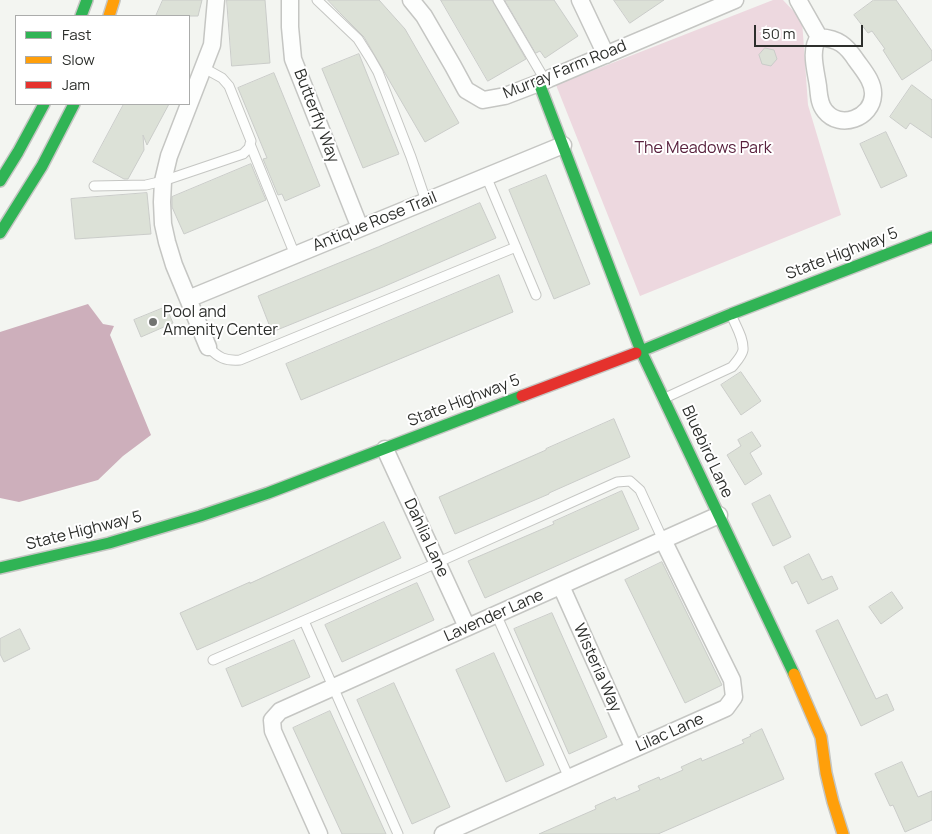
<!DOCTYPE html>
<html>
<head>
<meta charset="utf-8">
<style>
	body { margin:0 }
	#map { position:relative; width:932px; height:834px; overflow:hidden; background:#f3f5f1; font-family:Manrope,sans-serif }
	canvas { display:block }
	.legend { position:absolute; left:15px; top:15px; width:175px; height:90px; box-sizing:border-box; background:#fff; border:1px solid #abacab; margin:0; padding:6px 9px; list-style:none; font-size:15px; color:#2d2f2c }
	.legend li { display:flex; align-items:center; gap:10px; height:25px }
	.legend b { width:25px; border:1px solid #abacab }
	.scale { position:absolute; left:754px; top:25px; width:109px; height:22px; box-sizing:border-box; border:2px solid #2d2f2c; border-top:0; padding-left:6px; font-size:15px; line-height:18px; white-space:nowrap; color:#2d2f2c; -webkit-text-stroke:4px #fff; paint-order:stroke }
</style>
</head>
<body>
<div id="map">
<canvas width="932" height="834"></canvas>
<ul class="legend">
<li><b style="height:6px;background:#30b455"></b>Fast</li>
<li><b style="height:6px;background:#ff9f0a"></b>Slow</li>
<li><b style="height:6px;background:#e5322d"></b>Jam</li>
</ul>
<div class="scale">50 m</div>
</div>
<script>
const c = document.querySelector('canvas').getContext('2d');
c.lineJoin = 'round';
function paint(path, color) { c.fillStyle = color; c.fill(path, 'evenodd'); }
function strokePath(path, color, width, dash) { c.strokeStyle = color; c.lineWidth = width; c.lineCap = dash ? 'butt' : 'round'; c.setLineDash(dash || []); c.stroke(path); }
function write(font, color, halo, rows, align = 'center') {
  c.font = font + ' Manrope,sans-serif'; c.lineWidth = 4; c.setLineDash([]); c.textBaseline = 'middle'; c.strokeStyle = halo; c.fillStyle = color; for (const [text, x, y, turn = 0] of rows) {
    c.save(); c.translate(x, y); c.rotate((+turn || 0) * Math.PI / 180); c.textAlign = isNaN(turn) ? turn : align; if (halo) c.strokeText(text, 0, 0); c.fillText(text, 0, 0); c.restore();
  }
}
paint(new Path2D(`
	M773,0H783L802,20L808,105L841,215L640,296L556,85Z`), '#edd8df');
paint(new Path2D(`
	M88,304L103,324L114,326L110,335L151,435L123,456L98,480L19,502L0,498V332Z`), '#cdafbb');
const building = new Path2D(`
	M163,0H202L198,16H156Z
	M227,0H265L270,63L232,66Z
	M328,0H379L405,29L459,123L425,142L364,37L340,13Z
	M441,0H492L526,59L488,81Z
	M505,0H554L578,36L545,58L540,51L536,53Z
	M614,0H664L630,23Z
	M874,0H896L932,51V60L902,80L883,50L885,49L872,31L868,33L854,15Z
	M765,48L774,50L777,59L771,66L762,64L759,55Z
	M359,54L399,154L363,168L322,69Z
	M274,73L320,186L285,201L282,194L278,195L263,159L267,158L238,88Z
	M912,85L932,100V138L910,123L906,129L890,117Z
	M124,104H169L147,145L143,135L144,150L128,179H124L93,162Z
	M886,132L907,176L881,188L860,144Z
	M251,164L266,200L184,234L172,207V197Z
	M546,175L590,284L554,299L509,190Z
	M147,193L151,234L75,239L71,199Z
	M480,203L496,238L383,287L272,332L258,296L378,247Z
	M499,275L513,312L301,400L286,364Z
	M166,307L173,323L141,337L134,320Z
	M741,372L761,401L741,415L721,385Z
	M614,419L630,457L549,493V494L455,534L439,497L546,450V449Z
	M752,432L761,446L750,453L762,474L745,485L727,455L741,446L738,440Z
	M622,491L639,529L485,598L468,561L554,524L553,522Z
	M770,495L791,537L773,546L752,504Z
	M384,522L401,558L279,614L197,650L180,613L250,582V583Z
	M809,554L822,580L832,576L838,589L808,604L797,581L792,584L784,567Z
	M662,562L722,685L685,703L625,580Z
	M417,583L434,620L342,662L325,625Z
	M892,592L903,608L881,624L869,607Z
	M552,613L607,737L569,754L514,629Z
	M838,620L876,699L887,694L894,710L861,726L816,631Z
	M20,629L30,649L4,662L0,654V639Z
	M294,640L310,677L242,707L226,669Z
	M494,653L544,765L506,782L456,670Z
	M394,683L450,807L412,824L357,700Z
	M330,711L386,834H342L293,728Z
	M762,729L784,779L658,834H539L596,809L595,806L615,797L616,800L640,790L638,786L659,777L660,780L683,770L681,767L701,758L702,761L744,743L742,740L751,736L750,735Z
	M902,762L918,797L932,791V820L905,832L893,805L890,806L875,774Z`);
paint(building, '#dce1d7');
strokePath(building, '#caccc9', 1);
const lane = new Path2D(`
	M317,0L358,39L370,58L378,72L411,157L426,201
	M498,0L545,80
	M250,144L295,255
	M486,176L536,295
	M94,186L146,185L163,181L243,154L249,148L251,141L229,86L222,78L204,68
	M208,347C219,358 225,361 240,360L516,247
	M665,398L732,367C736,362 742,356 743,350C744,338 735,325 731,314
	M496,614L569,778
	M304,621L398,834
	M213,660L421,570L617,482L630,481L640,490L663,540`);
const street = new Path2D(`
	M290,0V27L293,59L360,228
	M411,0L424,16L453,66L466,90L483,100L505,96L539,83L735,0
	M580,0L606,55
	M798,0L819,37
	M819,37C839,39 846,45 856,60C863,70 874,82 873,95C872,118 840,130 825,111C819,104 819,95 818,86C816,71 809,50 819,37Z
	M188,299L563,145
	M208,347L174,265L167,242L163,224L162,202L163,181L169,156L212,45L216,0
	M385,449L467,627
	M561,586L634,749
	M319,834L273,731L272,720L280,711L719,515
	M443,834L726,708L734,697L732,680L663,540`);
const fast = new Path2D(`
	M81,16L87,0
	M539,83L641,351L794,674
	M0,181L18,152L44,104
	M0,233L42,166L74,104
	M636,353L731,314L932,237
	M0,568L109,543L200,516L268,493L522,396`);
const slow = new Path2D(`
	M109,16L114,0
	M794,674L821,737L826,773L833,802L843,834`);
const jam = new Path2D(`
	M522,396L636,353`);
strokePath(lane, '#c5c6c3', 11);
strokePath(street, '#c5c6c3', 19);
strokePath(fast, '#c5c6c3', 14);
strokePath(slow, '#c5c6c3', 14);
strokePath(jam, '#c5c6c3', 14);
strokePath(lane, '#fdfefd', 9);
strokePath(street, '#fdfefd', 16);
strokePath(fast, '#30b455', 11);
strokePath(slow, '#ff9f0a', 11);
strokePath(jam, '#e5322d', 11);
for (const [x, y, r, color] of [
	[153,322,5,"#727471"]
]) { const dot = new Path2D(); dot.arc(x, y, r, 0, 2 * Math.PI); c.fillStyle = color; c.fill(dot); strokePath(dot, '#fff', 2); }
write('16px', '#2d2f2c', '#fff', [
	["Murray Farm Road",565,70,-22],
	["Butterfly Way",316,116,69],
	["Antique Rose Trail",375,222,-22],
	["State Highway 5",842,254,-21],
	["State Highway 5",464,401,-21],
	["Bluebird Lane",707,452,65],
	["State Highway 5",84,531,-14],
	["Dahlia Lane",426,538,65],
	["Lavender Lane",494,616,-24],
	["Wisteria Way",597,668,66],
	["Lilac Lane",670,733,-24]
]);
write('16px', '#59223e', '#fff', [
	["The Meadows Park",703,149]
]);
write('16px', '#2d2f2c', '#fff', [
	["Pool and",163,313],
	["Amenity Center",163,331]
], 'left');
</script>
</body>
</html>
